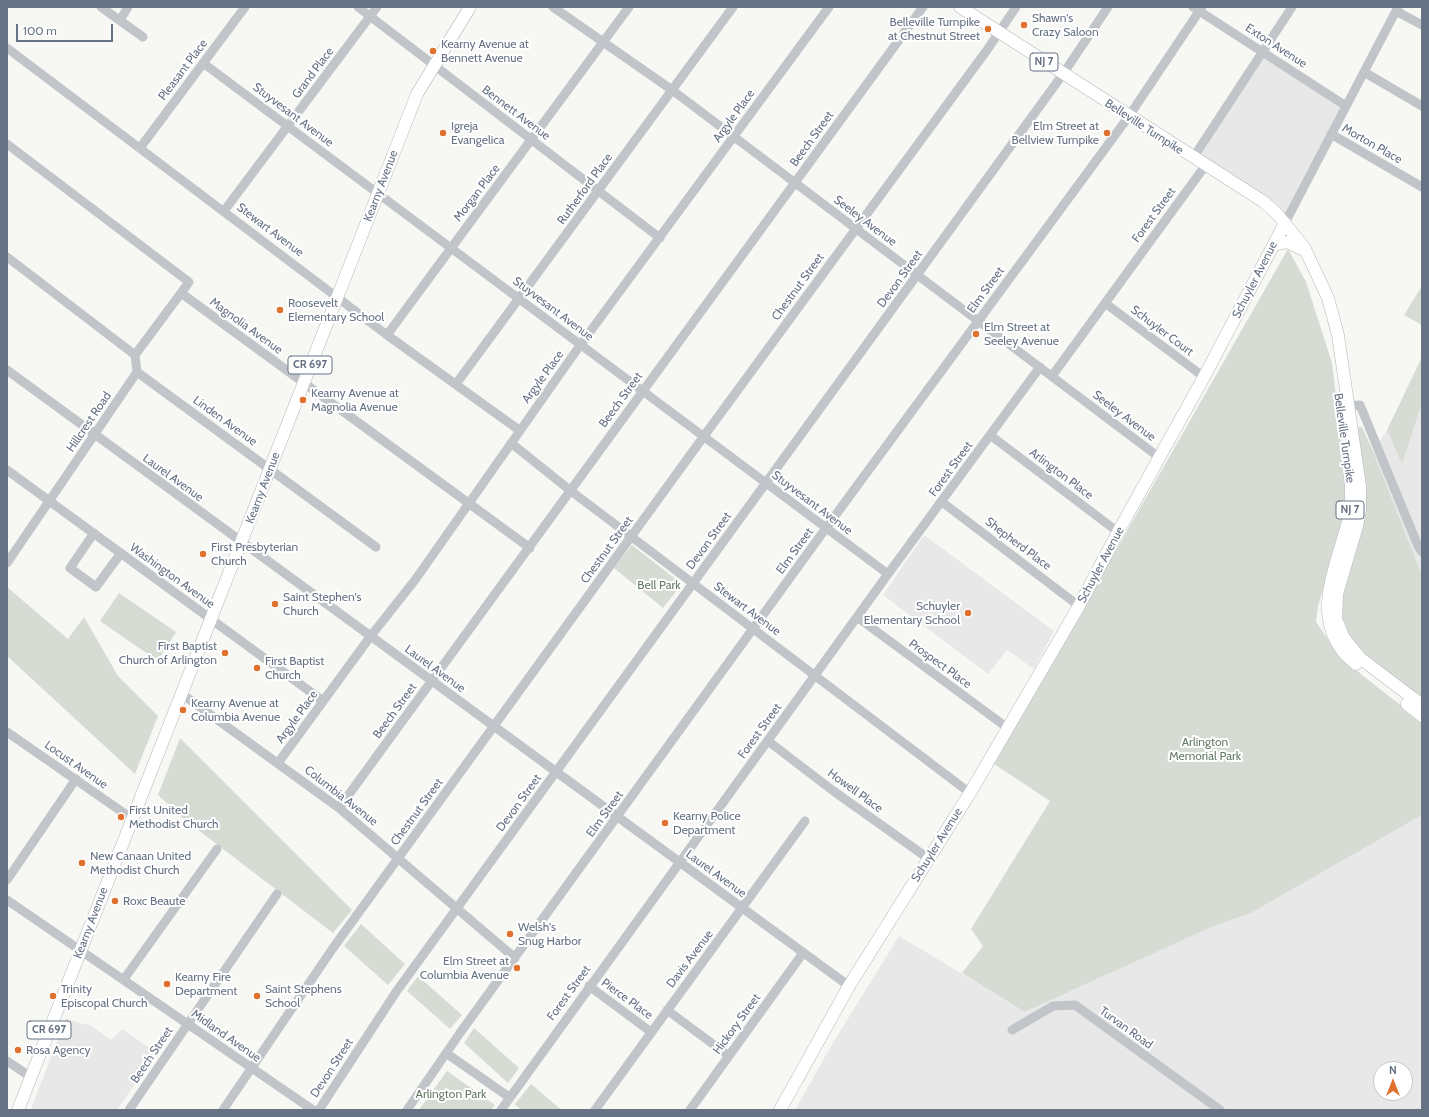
<!DOCTYPE html>
<html>
<head>
<meta charset="utf-8">
<style>
	body { margin:0 }
	#map { position:relative; width:1429px; height:1117px; overflow:hidden; background:#f7f7f4; font-family:Cabin,sans-serif }
	canvas { display:block }
	.frame { position:absolute; inset:0; border:8px solid #677385; pointer-events:none }
	.north { position:absolute; left:1373px; top:1061px; width:40px; height:40px; box-sizing:border-box; background:#fff; border:1px solid #c2c7ce; border-radius:50%; rotate:0deg; font-size:11px; font-weight:700; line-height:16px; text-align:center; color:#677385 }
	.north::after { content:''; display:block; margin:auto; width:14px; height:18px; background:#df702d; clip-path:polygon(50% 0,100% 100%,50% 72%,0 100%) }
	.scale { position:absolute; left:16px; top:24px; width:97px; height:18px; box-sizing:border-box; border:2px solid #677385; border-top:0; padding-left:5px; font-size:12px; line-height:14px; white-space:nowrap; color:#677385; -webkit-text-stroke:3px #fff; paint-order:stroke }
</style>
</head>
<body>
<div id="map">
<canvas width="1429" height="1117"></canvas>
<div class="frame"></div>
<div class="north">N</div>
<div class="scale">100 m</div>
</div>
<script>
const c = document.querySelector('canvas').getContext('2d');
c.lineJoin = 'round';
function paint(path, color) { c.fillStyle = color; c.fill(path, 'evenodd'); }
function strokePath(path, color, width, dash) { c.strokeStyle = color; c.lineWidth = width; c.lineCap = dash ? 'butt' : 'round'; c.setLineDash(dash || []); c.stroke(path); }
function write(font, color, halo, rows, align = 'center') {
  c.font = font + ' Cabin,sans-serif'; c.lineWidth = 4; c.setLineDash([]); c.textBaseline = 'middle'; c.strokeStyle = halo; c.fillStyle = color; for (const [text, x, y, turn = 0] of rows) {
    c.save(); c.translate(x, y); c.rotate((+turn || 0) * Math.PI / 180); c.textAlign = isNaN(turn) ? turn : align; if (halo) c.strokeText(text, 0, 0); c.fillText(text, 0, 0); c.restore();
  }
}
paint(new Path2D(`
	M1263,52L1346,106L1285,223L1193,158Z
	M1422,403V575L1373,451L1387,430L1402,463Z
	M924,535L1054,631L1034,669L1007,650L988,674L883,595Z
	M1422,815V1110H795L831,1046L899,936L1026,1012L1214,926L1251,913ZM1381,1069H1405V1093H1381Z
	M66,1018L82,1024L90,1025L111,1040L122,1029L157,1053L117,1110L31,1109Z`), '#e8e8e8');
paint(new Path2D(`
	M1288,249L1306,282L1332,363L1348,494L1346,512L1318,606L1316,622L1336,651L1362,675L1422,722V815L1251,913L1214,926L1025,1012L962,973L983,946L971,929L1050,801L994,764Z
	M1422,286V325L1404,315Z
	M1422,357V403L1402,464L1387,430Z
	M1362,427L1373,451L1422,575V701L1355,647L1341,621L1339,604L1355,428Z
	M632,545L682,584L663,608L614,568Z
	M7,587L68,639L84,617L118,676L158,716L135,774L7,656Z
	M119,593L176,632L158,661L100,621Z
	M180,738L352,910L333,933L185,820L158,795Z
	M361,924L405,964L388,985L344,946Z
	M418,976L462,1015L450,1029L407,991Z
	M474,1028L519,1068L508,1083L464,1043Z
	M447,1071L495,1105L491,1110H419Z
	M531,1084L558,1107L562,1110H521L515,1104Z`), '#d6dcd4');
const major = new Path2D(`
	M960,7L1264,202L1277,214L1304,247L1328,298L1338,335L1360,486V510L1357,526L1337,594L1336,619L1344,638L1360,658L1422,705
	M1274,245L1287,242L1304,250
	M1349,461C1350,478 1353,495 1350,513C1341,557 1311,607 1341,649C1345,655 1351,660 1356,664
	M1407,704L1422,716
	M18,1110C147,777 280,445 410,112L417,94L470,7
	M780,1110L849,986L970,793L1079,606L1118,532L1204,377L1285,223`);
strokePath(major, '#b4b7bc', 13);
strokePath(new Path2D(`
	M101,7L143,37
	M358,7L660,238
	M553,7L672,90L1160,458
	M1193,7L1346,106
	M1396,11L1422,25
	M120,20L128,7
	M7,48L387,335L519,430
	M203,63L888,574
	M1364,72L1422,106
	M1331,134L1422,187
	M7,144L189,282L181,293L530,548
	M140,148L245,7
	M1193,158L1292,7
	M224,211L377,7
	M1285,223L1398,7
	M7,257L135,355
	M1105,303L1204,377
	M387,335L629,7
	M7,370L849,986
	M137,372L376,547
	M1052,376L1205,166
	M456,384L733,7
	M1348,406L1360,405L1418,546L1422,552
	M990,435L1118,532
	M511,443L571,491L970,793
	M7,470L323,701
	M942,502L1079,606
	M94,533L70,568L96,587L121,553
	M7,563L137,372L135,355L181,293
	M857,617L1009,729
	M182,694L339,808L515,958
	M7,732L131,818
	M768,741L832,790L929,859
	M278,763L370,637L415,580L581,344L829,7
	M339,808L923,7
	M7,880L76,779
	M7,900L313,1110
	M124,979L217,849
	M589,986L651,1032
	M667,1010L729,1056
	M1012,1030L1053,1006L1075,1005L1220,1110
	M446,1053L509,1097
	M7,1061L31,1077
	M129,1110L277,894
	M223,1110L333,948L704,436L987,50L1016,7
	M319,1110L396,992L1063,74L1108,7
	M407,1110L460,1033L826,528L1129,116L1202,7
	M501,1110L888,574L1040,367
	M595,1110L805,821
	M690,1110L803,953`), '#c1c4c8', 9);
strokePath(major, '#fff', 12);
for (const [x, y, r, color] of [
	[1024,25,4,"#df702d"],
	[988,29,4,"#df702d"],
	[433,51,4,"#df702d"],
	[443,133,4,"#df702d"],
	[1107,133,4,"#df702d"],
	[280,310,4,"#df702d"],
	[976,334,4,"#df702d"],
	[303,400,4,"#df702d"],
	[203,554,4,"#df702d"],
	[275,604,4,"#df702d"],
	[968,613,4,"#df702d"],
	[225,653,4,"#df702d"],
	[257,668,4,"#df702d"],
	[183,710,4,"#df702d"],
	[121,817,4,"#df702d"],
	[665,823,4,"#df702d"],
	[82,863,4,"#df702d"],
	[115,901,4,"#df702d"],
	[510,934,4,"#df702d"],
	[517,968,4,"#df702d"],
	[167,984,4,"#df702d"],
	[53,996,4,"#df702d"],
	[257,996,4,"#df702d"],
	[18,1050,4,"#df702d"]
]) { const dot = new Path2D(); dot.arc(x, y, r, 0, 2 * Math.PI); c.fillStyle = color; c.fill(dot); strokePath(dot, '#fff', 1.5); }
for (const [x, y, w] of [
	[1044,62,28],
	[310,365,44],
	[1350,510,28],
	[49,1030,44]
]) { const box = new Path2D(); box.roundRect(x - w / 2, y - 9, w, 18, 3); c.fillStyle = '#fff'; c.fill(box); strokePath(box, '#677385', 1); }
write('bold 11px', '#677385', null, [
	["NJ 7",1044,62],
	["CR 697",310,365],
	["NJ 7",1350,510],
	["CR 697",49,1030]
]);
write('12px', '#677385', '#fff', [
	["Shawn's",1032,18],
	["Crazy Saloon",1032,32],
	["Belleville Turnpike",980,22,"right"],
	["at Chestnut Street",980,36,"right"],
	["Kearny Avenue at",441,44],
	["Bennett Avenue",441,58],
	["Igreja",451,126],
	["Evangelica",451,140],
	["Elm Street at",1099,126,"right"],
	["Bellview Turnpike",1099,140,"right"],
	["Roosevelt",288,303],
	["Elementary School",288,317],
	["Elm Street at",984,327],
	["Seeley Avenue",984,341],
	["Kearny Avenue at",311,393],
	["Magnolia Avenue",311,407],
	["First Presbyterian",211,547],
	["Church",211,561],
	["Saint Stephen's",283,597],
	["Church",283,611],
	["Schuyler",960,606,"right"],
	["Elementary School",960,620,"right"],
	["First Baptist",217,646,"right"],
	["Church of Arlington",217,660,"right"],
	["First Baptist",265,661],
	["Church",265,675],
	["Kearny Avenue at",191,703],
	["Columbia Avenue",191,717],
	["First United",129,810],
	["Methodist Church",129,824],
	["Kearny Police",673,816],
	["Department",673,830],
	["New Canaan United",90,856],
	["Methodist Church",90,870],
	["Roxc Beaute",123,901],
	["Welsh's",518,927],
	["Snug Harbor",518,941],
	["Elm Street at",509,961,"right"],
	["Columbia Avenue",509,975,"right"],
	["Kearny Fire",175,977],
	["Department",175,991],
	["Trinity",61,989],
	["Episcopal Church",61,1003],
	["Saint Stephens",265,989],
	["School",265,1003],
	["Rosa Agency",26,1050]
], 'left');
write('12px', '#677385', '#fff', [
	["Exton Avenue",1276,46,33],
	["Pleasant Place",183,70,-53],
	["Grand Place",313,73,-53],
	["Bennett Avenue",516,113,37],
	["Stuyvesant Avenue",293,115,37],
	["Argyle Place",734,116,-54],
	["Belleville Turnpike",1144,127,33],
	["Beech Street",812,139,-54],
	["Morton Place",1372,144,30],
	["Kearny Avenue",381,186,-69],
	["Rutherford Place",585,189,-54],
	["Morgan Place",477,193,-53],
	["Forest Street",1154,215,-54],
	["Seeley Avenue",865,221,37],
	["Stewart Avenue",270,230,37],
	["Devon Street",900,279,-54],
	["Schuyler Avenue",1255,280,-63],
	["Chestnut Street",798,287,-54],
	["Elm Street",986,290,-54],
	["Stuyvesant Avenue",553,309,37],
	["Magnolia Avenue",246,326,36],
	["Schuyler Court",1162,331,37],
	["Argyle Place",543,377,-54],
	["Beech Street",621,400,-54],
	["Seeley Avenue",1124,416,37],
	["Linden Avenue",225,421,36],
	["Hillcrest Road",89,422,-56],
	["Belleville Turnpike",1344,438,82],
	["Forest Street",951,469,-54],
	["Arlington Place",1061,474,37],
	["Laurel Avenue",173,478,36],
	["Kearny Avenue",263,488,-69],
	["Stuyvesant Avenue",812,503,37],
	["Devon Street",709,541,-54],
	["Shepherd Place",1018,544,37],
	["Chestnut Street",607,550,-54],
	["Elm Street",795,551,-54],
	["Schuyler Avenue",1101,565,-62],
	["Washington Avenue",172,576,36],
	["Stewart Avenue",747,609,37],
	["Prospect Place",940,664,36],
	["Laurel Avenue",435,669,36],
	["Beech Street",395,711,-54],
	["Argyle Place",297,717,-54],
	["Forest Street",760,731,-54],
	["Locust Avenue",76,765,35],
	["Howell Place",855,791,36],
	["Columbia Avenue",341,796,38],
	["Devon Street",519,803,-54],
	["Chestnut Street",417,812,-54],
	["Elm Street",605,814,-54],
	["Schuyler Avenue",937,845,-58],
	["Laurel Avenue",716,874,36],
	["Kearny Avenue",91,923,-69],
	["Davis Avenue",690,959,-53],
	["Forest Street",569,993,-54],
	["Pierce Place",627,999,36],
	["Hickory Street",737,1024,-54],
	["Turvan Road",1126,1028,36],
	["Midland Avenue",226,1036,35],
	["Beech Street",152,1055,-56],
	["Devon Street",332,1068,-57]
]);
write('12px', '#677c66', '#fff', [
	["Bell Park",659,585],
	["Arlington",1205,742],
	["Memorial Park",1205,756],
	["Arlington Park",451,1094]
]);
</script>
</body>
</html>
